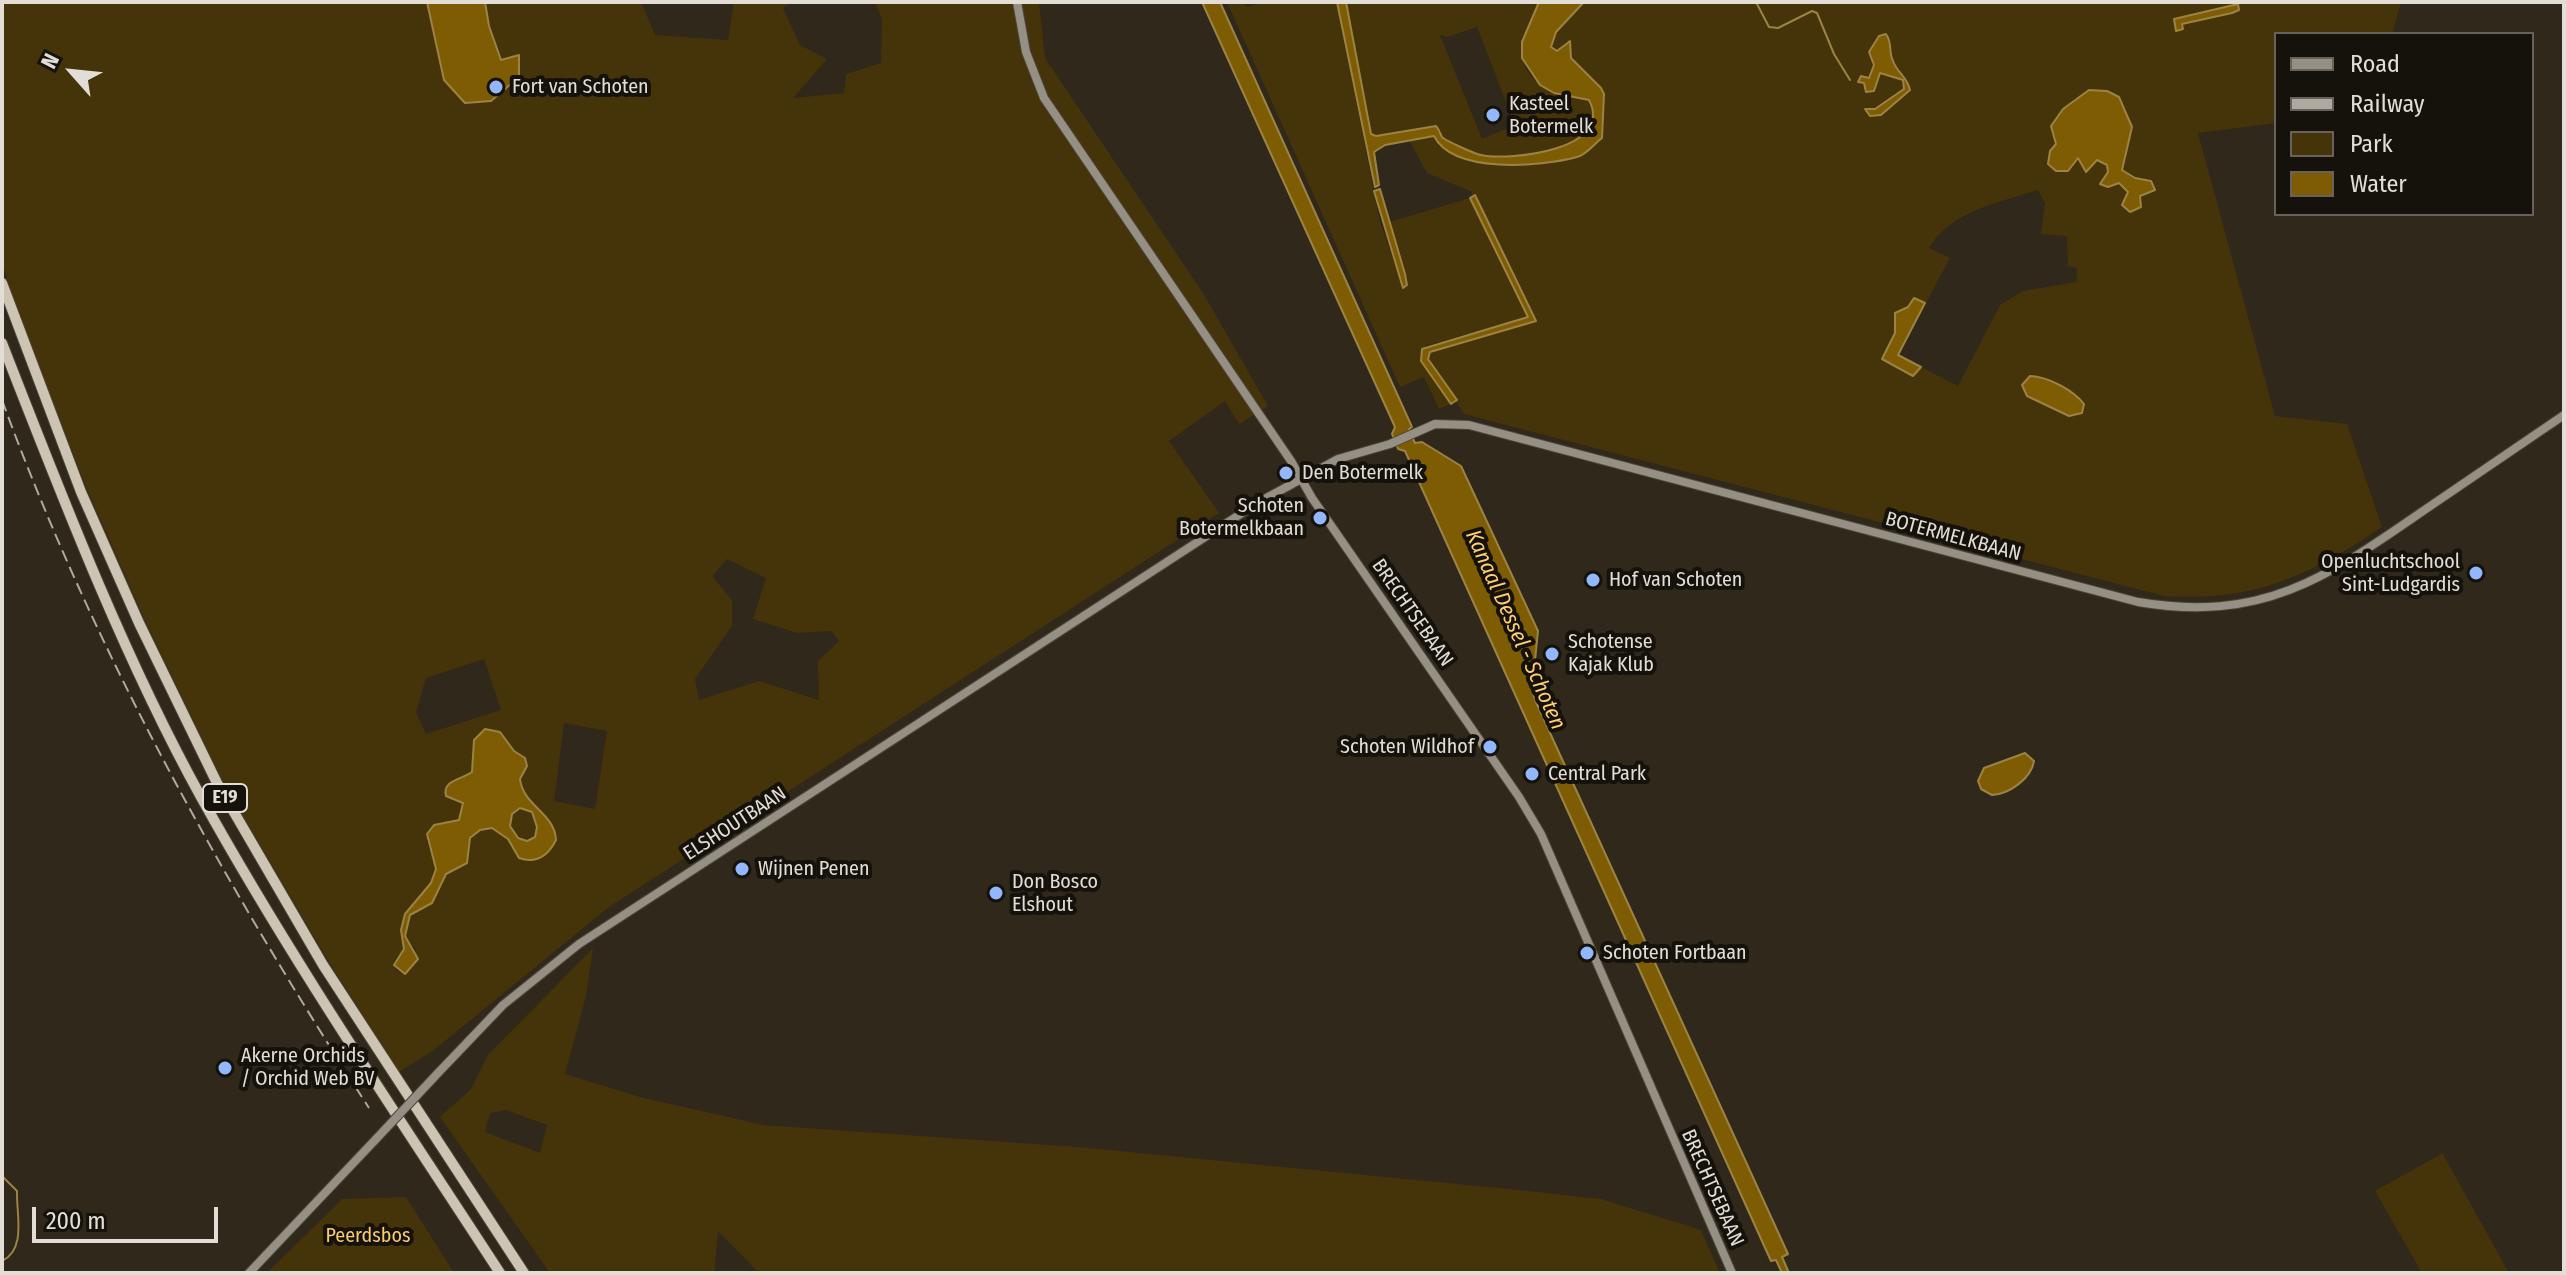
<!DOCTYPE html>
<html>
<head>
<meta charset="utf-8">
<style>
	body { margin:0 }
	#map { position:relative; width:2566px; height:1275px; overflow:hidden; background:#2f281b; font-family:"Fira Sans Condensed",sans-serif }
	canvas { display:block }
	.frame { position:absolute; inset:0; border:4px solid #e2ddd5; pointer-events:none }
	.legend { position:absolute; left:2274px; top:32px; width:260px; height:184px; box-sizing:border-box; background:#15110b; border:2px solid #67635c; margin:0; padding:10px 14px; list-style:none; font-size:24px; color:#e2ddd5 }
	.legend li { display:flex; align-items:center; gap:16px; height:40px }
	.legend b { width:40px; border:2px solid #67635c }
	.north { position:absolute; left:32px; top:32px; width:80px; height:80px; -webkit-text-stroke:6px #15110b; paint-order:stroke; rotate:297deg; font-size:22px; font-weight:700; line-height:32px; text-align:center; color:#e2ddd5 }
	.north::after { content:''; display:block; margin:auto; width:28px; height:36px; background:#e2ddd5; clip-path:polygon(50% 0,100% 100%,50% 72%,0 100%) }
	.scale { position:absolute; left:32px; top:1207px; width:186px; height:36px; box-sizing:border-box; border:4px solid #e2ddd5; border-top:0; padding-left:10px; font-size:24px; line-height:28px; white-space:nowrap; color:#e2ddd5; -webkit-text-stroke:6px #15110b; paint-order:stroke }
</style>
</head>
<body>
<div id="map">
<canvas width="2566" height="1275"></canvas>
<div class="frame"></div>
<ul class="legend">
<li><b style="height:10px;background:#958f84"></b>Road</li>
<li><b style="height:10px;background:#afa9a0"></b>Railway</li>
<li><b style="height:22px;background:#45330a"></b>Park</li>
<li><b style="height:22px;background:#7e5c04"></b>Water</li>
</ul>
<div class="north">N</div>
<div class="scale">200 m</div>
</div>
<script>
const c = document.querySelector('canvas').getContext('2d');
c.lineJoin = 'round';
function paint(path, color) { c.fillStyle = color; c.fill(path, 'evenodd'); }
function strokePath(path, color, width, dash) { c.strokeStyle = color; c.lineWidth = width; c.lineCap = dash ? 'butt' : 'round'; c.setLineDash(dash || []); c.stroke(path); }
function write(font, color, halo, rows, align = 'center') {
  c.font = font + ' "Fira Sans Condensed",sans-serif'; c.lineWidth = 8; c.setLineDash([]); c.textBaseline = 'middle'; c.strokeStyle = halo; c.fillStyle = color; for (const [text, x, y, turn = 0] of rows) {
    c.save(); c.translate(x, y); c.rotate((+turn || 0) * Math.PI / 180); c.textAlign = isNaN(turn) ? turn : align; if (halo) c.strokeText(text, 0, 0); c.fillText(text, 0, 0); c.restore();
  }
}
paint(new Path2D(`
	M2,2H427L501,60L489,26L485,2H641L655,35L728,40L734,2H793L783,8L800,45L827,59L793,98L844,93L846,74L881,63L882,19L875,2H1039L1045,58L1203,293L1268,406L1239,424L1225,401L1169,441L1219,513L609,907L434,1050L399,1072L329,962L222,780L145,620L87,489L16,308L2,262ZM727,559L766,578L753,619L797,633L831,631L839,641L818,661L819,700L759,681L699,700L695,679L732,626V600L712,576ZM484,659L501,710L426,734L416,712L426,678ZM564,723L607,731L595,809L554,801ZM503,735L514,751L527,761C526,773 517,778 522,792C532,818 568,816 550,851L514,850L508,839L492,828L480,830L470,838L469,854L446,874L425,907C409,911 405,921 405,936L416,950L405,974L396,970L394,962L404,949L403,919L431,883L436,869L427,841L439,824L457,821L463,807L461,801L449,798L446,786L472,772L474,740Z
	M1227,2H1244L1246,7L1267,2L1337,4L1380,222L1403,287L1407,285L1389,222L1470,198L1528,317L1425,346L1429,375L1451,404L1439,409L1424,377L1400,387Z
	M1346,2H1539C1522,35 1508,74 1554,90C1565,94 1580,93 1590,100C1615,150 1510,161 1481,155C1475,154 1444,140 1442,137C1440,133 1439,129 1436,126L1376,137L1371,134ZM1477,27L1515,125L1482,139L1440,35L1448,37Z
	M1584,2H2401L2392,34H2276V123L2198,133L2275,416L2347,424L2382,527C2309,576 2254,602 2164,596L1464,414L1428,359L1430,352L1536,321L1475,196L1471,197L1472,192L1427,173L1409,140L1434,136L1439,146L1508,166L1580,157L1604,94L1571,58V42L1566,41L1557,51L1551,47L1556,32ZM2038,190L2045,203L2041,234L2067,236L2068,266L2077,268L2076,282L2023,291L2000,305L1958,386L1898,355L1950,258L1929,248C1950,211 2001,202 2038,190ZM2037,377L2074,394L2064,414L2027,396L2022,385Z
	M509 824a15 15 0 1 1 30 0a15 15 0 1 1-30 0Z
	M593,948L586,996L565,1074L640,1097L763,1125L1078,1147L1529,1191L1601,1199L1701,1230L1720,1273H759L718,1231L714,1273H550L440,1117L471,1089L488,1055ZM506,1110L547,1125L540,1153L485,1132L490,1113Z
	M2443,1153L2444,1156L2509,1273H2422L2375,1191Z
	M406,1197L454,1273H267L342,1199Z`), '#45330a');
const water = new Path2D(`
	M427,2H485L489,26L501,60L519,55V77L491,101L465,103L444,80Z
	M1202,2H1220L1412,427L1409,429L1415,443L1422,442L1461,466L1538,631L1532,690L1535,700L1783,1243L1788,1254L1782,1257L1789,1273H1782L1776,1260L1771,1261L1405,451L1398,449L1392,434L1395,427Z
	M1337,2H1346L1371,134L1376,136L1436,126C1439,129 1440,133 1442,137C1444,140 1475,154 1481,155C1510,161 1615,150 1589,100L1554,93L1540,85L1522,58V42L1539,2H1584L1556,32L1551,47L1557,51L1570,41L1571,58L1601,88L1604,94L1602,138C1594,144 1586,155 1577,157C1540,167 1453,174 1434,136L1385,145L1374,152L1379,185L1375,187Z
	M2238,4L2239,10L2232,13L2182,24L2183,29L2176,31L2174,19Z
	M1886,34C1893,44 1888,51 1893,61C1897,73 1907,76 1910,90L1881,115L1870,116L1865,109H1875L1904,89L1903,80L1880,73L1874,91L1866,92L1864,83L1858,82L1861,76L1869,78L1874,65L1869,52L1879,36Z
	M2089,90L2107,91L2119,97L2132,127L2122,170L2135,178L2151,181L2155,190L2140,196L2141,207L2130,212L2122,205L2128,192L2119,183L2108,187L2100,184L2108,172L2107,165L2097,160L2086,172L2078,158L2068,171H2056L2048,164L2050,151L2056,144L2051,126L2063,109Z
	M1380,189L1405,274L1407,285L1403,288L1374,191Z
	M1475,195L1536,321L1430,352L1428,359L1457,400L1451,404L1421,361L1422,349L1528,317L1470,198Z
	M1914,298L1925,303L1898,355L1921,367L1913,376L1882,359L1895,333V313L1908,307Z
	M2030,376C2049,377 2073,390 2084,404L2082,413L2069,416L2027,396L2022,385Z
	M485,729L500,732L514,751L525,758L527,766L520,779C523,806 555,813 556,840C548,856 537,864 519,858L508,839L492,828L480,830L470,838L467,863L446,874L432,903L410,915L405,936L418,959L405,974L394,965L404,949L401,930L405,914L431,883L436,869L427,834L434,825L459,820L463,803L446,796C442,780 461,780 472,772L474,740ZM520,808L532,812L537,827L535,837L527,841L518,838L510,826L512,814Z
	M2025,753L2034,761C2031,779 2009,794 1992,795L1981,789L1978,781L1984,768Z`);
paint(water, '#7e5c04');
strokePath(water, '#9c8343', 2);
strokePath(new Path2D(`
	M1756,2L1769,27L1778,28L1812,11L1817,13L1834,54L1850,80
	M2,1176L17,1191C16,1213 27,1249 2,1261`), '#9c8343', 2);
const secondary = new Path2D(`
	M1017,2L1026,52L1044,98L1291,461L1312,498L1519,797L1541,834L1732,1273
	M438,1073L503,1005L579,944L1259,502L1338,459L1390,444L1435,424L1469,425L2138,602C2262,623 2326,578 2423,511C2470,479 2517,447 2564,415
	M249,1273L377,1138`);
const highway = new Path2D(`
	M2,283L81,492L139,623L217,783L323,965L524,1273
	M2,343C61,494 123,656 201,797C292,961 398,1116 500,1273`);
strokePath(secondary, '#4c4539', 10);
strokePath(highway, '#4c4539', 12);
strokePath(secondary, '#958f84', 8);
strokePath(highway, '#cec4b4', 10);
strokePath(new Path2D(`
	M2,400C94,652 224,883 369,1108`), '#afa9a0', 2, [12, 6]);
const secondaryBridge = new Path2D(`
	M377,1138L438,1073`);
strokePath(secondaryBridge, '#4c4539', 10, []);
strokePath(secondaryBridge, '#958f84', 8);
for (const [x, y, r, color] of [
	[496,87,8,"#92b7fd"],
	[1493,115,8,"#92b7fd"],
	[1286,473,8,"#92b7fd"],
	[1320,518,8,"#92b7fd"],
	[2476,573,8,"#92b7fd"],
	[1593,580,8,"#92b7fd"],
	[1552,654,8,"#92b7fd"],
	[1490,747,8,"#92b7fd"],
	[1532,774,8,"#92b7fd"],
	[742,869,8,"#92b7fd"],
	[996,893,8,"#92b7fd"],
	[1587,953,8,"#92b7fd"],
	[225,1068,8,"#92b7fd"]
]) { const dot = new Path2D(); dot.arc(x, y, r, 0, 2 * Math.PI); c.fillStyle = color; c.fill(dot); strokePath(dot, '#15110b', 3); }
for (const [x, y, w] of [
	[225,798,44]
]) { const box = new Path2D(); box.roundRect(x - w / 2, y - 14, w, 28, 6); c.fillStyle = '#15110b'; c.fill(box); strokePath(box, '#e2ddd5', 2); }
write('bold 18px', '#e2ddd5', null, [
	["E19",225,798]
]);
write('20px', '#e2ddd5', '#15110b', [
	["Fort van Schoten",512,87],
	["Kasteel",1509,104],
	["Botermelk",1509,127],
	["Den Botermelk",1302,473],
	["Schoten",1304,506,"right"],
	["Botermelkbaan",1304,529,"right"],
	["Openluchtschool",2460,562,"right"],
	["Sint-Ludgardis",2460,585,"right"],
	["Hof van Schoten",1609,580],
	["Schotense",1568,642],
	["Kajak Klub",1568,665],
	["Schoten Wildhof",1474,747,"right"],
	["Central Park",1548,774],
	["Wijnen Penen",758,869],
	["Don Bosco",1012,882],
	["Elshout",1012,905],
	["Schoten Fortbaan",1603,953],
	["Akerne Orchids",241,1056],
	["/ Orchid Web BV",241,1079]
], 'left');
write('20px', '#e2ddd5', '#15110b', [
	["BOTERMELKBAAN",1953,537,15],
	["BRECHTSEBAAN",1412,613,55],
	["ELSHOUTBAAN",735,824,-33],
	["BRECHTSEBAAN",1712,1188,66]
]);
write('20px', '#fbcb6d', '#15110b', [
	["Peerdsbos",368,1236]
]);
write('italic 22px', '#ffce71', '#15110b', [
	["Kanaal Dessel - Schoten",1515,630,66]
]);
</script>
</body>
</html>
